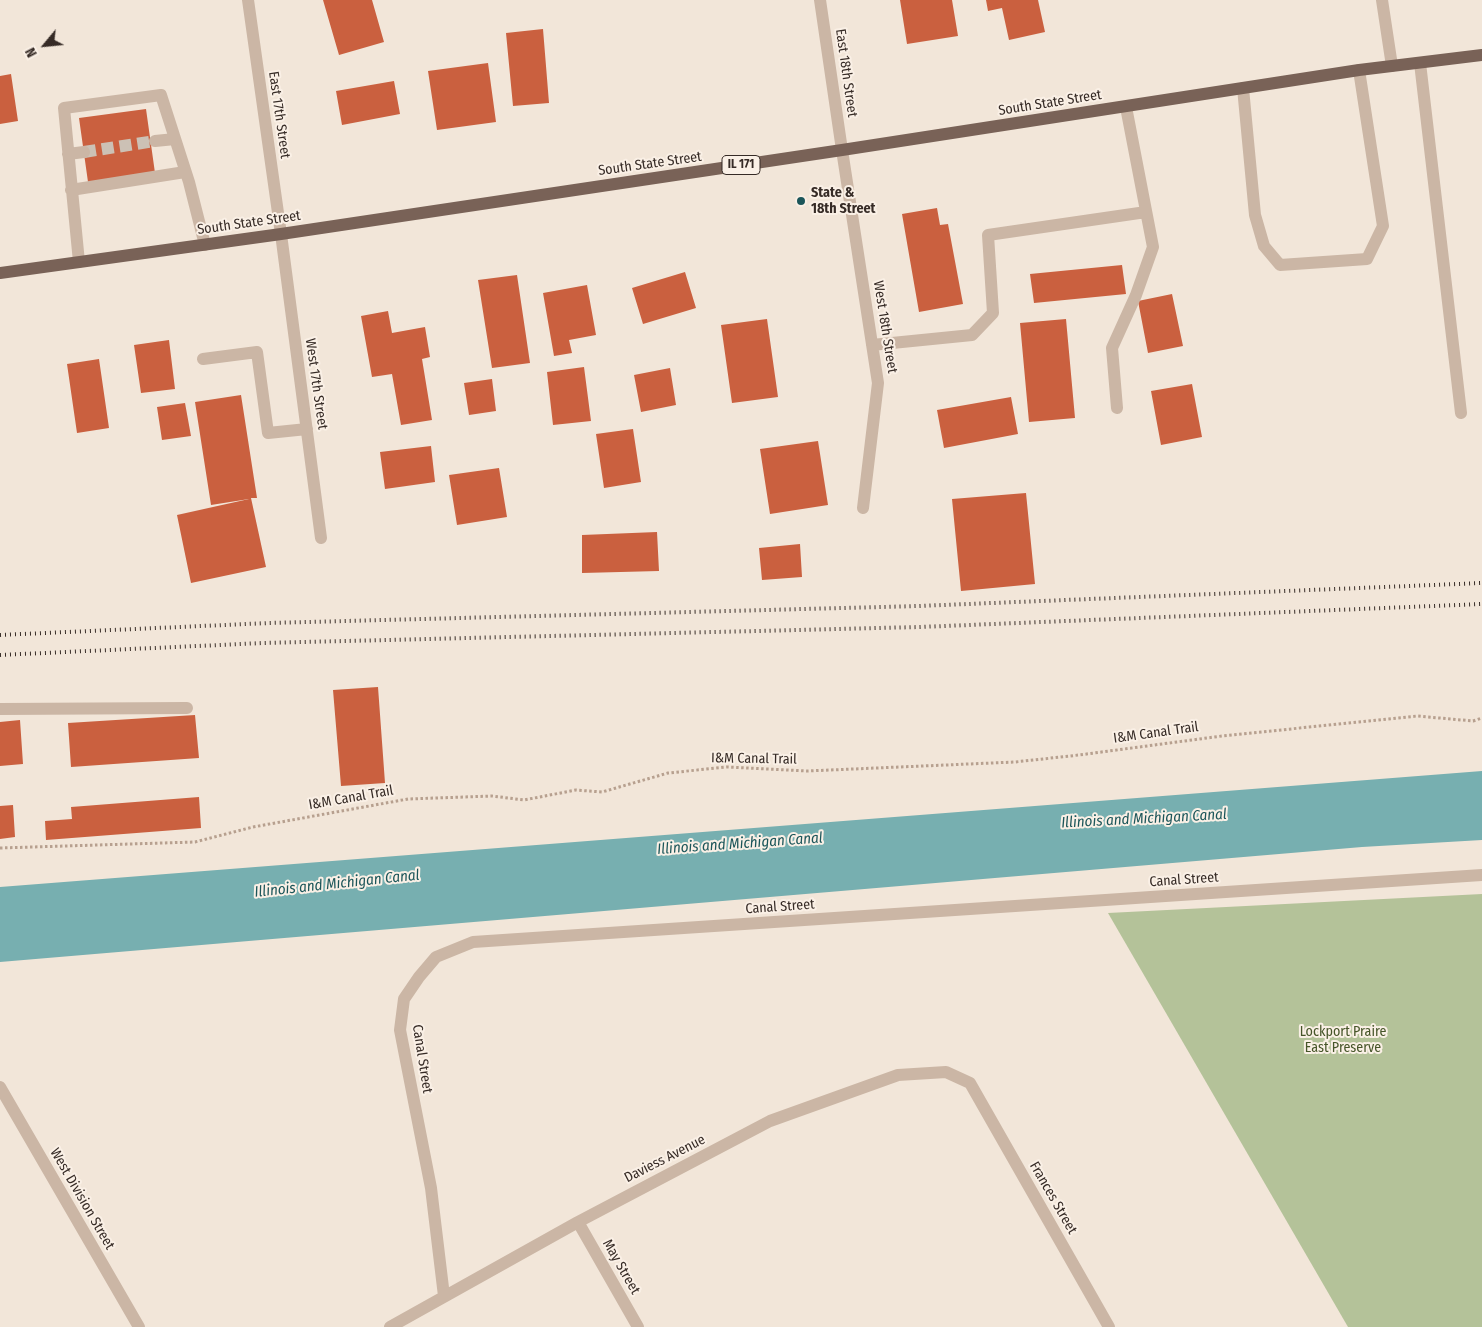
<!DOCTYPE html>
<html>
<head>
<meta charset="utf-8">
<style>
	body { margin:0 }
	#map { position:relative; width:1482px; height:1327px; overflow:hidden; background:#f2e6d9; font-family:"Fira Sans Condensed",sans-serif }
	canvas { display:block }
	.north { position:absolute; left:20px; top:20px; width:50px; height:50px; -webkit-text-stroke:4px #faf0e6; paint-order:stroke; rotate:242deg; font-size:14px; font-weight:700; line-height:20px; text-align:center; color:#362b26 }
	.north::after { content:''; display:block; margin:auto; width:18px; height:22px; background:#362b26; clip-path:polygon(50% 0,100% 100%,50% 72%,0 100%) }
</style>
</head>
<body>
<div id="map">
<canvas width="1482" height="1327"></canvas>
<div class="north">N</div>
</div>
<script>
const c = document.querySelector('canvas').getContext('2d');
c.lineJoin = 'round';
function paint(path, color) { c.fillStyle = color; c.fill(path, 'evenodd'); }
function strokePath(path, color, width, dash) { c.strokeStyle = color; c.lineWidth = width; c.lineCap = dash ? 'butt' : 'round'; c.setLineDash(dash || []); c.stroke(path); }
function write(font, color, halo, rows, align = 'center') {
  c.font = font + ' "Fira Sans Condensed",sans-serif'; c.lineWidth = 4; c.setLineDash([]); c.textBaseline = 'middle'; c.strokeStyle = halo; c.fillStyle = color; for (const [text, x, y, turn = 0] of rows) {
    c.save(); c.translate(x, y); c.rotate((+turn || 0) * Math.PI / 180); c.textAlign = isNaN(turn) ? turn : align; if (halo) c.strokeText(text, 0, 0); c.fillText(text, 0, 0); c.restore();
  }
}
paint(new Path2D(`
	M1482,894V1327H1348L1108,913Z`), '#b4c299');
paint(new Path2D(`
	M1482,771V840L1362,847L0,962V887Z`), '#77afb0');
paint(new Path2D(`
	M323,0H372L384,42L339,55Z
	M900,0H952L958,36L907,44Z
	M986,0H1038L1045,32L1009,40L1002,8L988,11Z
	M543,29L549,103L513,106L506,33Z
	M488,63L496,122L437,130L428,71Z
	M11,74L18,121L0,124V76Z
	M394,81L400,114L342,125L336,91Z
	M146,109L155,173L88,182L79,118Z
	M937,208L940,225L948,224L963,304L919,312L902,214Z
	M1122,265L1126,294L1034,303L1030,274Z
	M685,272L696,308L643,324L632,288Z
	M517,275L530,363L492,368L478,280Z
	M587,285L596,335L569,340L572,353L554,356L543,293Z
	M1172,294L1183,346L1148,353L1138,301Z
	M388,311L392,333L425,327L430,357L422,359L432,420L401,425L392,374L372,377L361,316Z
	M767,319L778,397L732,403L721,325Z
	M1066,319L1075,418L1029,422L1020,323Z
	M169,340L175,389L141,393L134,345Z
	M99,359L109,428L77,433L67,364Z
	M584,367L591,421L553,425L547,372Z
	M670,368L676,405L641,412L634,375Z
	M492,379L496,411L469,415L464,383Z
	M1192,384L1202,437L1161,445L1151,391Z
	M241,395L257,498H251L266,567L191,583L177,515L249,499L211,505L195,402Z
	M1011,397L1018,434L944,448L937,410Z
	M185,403L191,436L162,440L157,407Z
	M633,429L641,482L604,488L596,434Z
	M818,441L828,505L770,514L760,449Z
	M431,446L435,482L385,489L380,452Z
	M499,468L507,517L457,525L449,475Z
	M1026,493L1035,584L961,591L952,499Z
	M657,532L659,571L582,573V535Z
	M800,544L802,577L762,580L759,548Z
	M378,687L385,783L341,786L333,690Z
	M195,715L199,758L71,767L68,723Z
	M20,720L23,764L0,766V722Z
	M199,797L201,828L46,840L45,821L72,819L71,807Z
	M13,805L15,837L0,839V806Z`), '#ca603f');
strokePath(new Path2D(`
	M84,152L155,141`), '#ccc1b5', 12, [12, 6]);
strokePath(new Path2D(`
	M0,848L195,842L253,827L408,799L492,796L524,800L576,790L602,792L668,773L727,767L807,771L1015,762L1079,755L1222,736L1417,716L1473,721L1482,718`), '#b7a08f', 3, [2.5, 2.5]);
strokePath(new Path2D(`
	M248,0L281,234L321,538
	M820,0L842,150L878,383L863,508
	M1382,0L1392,66
	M1420,63L1461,413
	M1243,88L1255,215L1264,246L1280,265L1367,259L1383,226L1359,70
	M155,141L175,139
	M68,154L84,152
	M71,190L185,172
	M79,262L64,108L161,95L189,182L205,245
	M872,345L972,335L993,313L988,235L1146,212
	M203,359L257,352L268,433L307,429
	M1117,408L1112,348L1136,295L1153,247L1126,107
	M0,709L187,708
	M0,1087L139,1327
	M578,1222L638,1327
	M444,1296L431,1188L400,1030L404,999L419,977L436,957L473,942L1482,875
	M390,1327L578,1222L770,1121L898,1075L946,1072L970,1083L1109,1327`), '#cbb6a5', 12);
strokePath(new Path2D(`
	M0,273L281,234L842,150L1359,70L1482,55`), '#796257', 12);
strokePath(new Path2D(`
	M0,635L269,623L919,606L1482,583
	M0,655L263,643L920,627L1482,604`), '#362b26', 4, [1, 4]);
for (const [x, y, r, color] of [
	[801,201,5,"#1b5559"]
]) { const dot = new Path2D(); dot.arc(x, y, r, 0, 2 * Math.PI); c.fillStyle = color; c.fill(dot); strokePath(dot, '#faf0e6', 2); }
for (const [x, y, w] of [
	[741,165,38]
]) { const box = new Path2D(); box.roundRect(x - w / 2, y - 9.5, w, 19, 4); c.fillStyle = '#faf0e6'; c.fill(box); strokePath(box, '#362b26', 1); }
write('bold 12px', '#362b26', null, [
	["IL 171",741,165]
]);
write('14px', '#362b26', '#faf0e6', [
	["East 18th Street",846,73,82],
	["South State Street",1050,103,-9],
	["East 17th Street",279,115,82],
	["South State Street",650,164,-8],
	["South State Street",249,223,-8],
	["West 18th Street",885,327,81],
	["West 17th Street",316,384,82],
	["I&M Canal Trail",1156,733,-8],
	["I&M Canal Trail",754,759,1],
	["I&M Canal Trail",351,798,-10],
	["Canal Street",1184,880,-4],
	["Canal Street",780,907,-4],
	["Canal Street",422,1059,81],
	["Daviess Avenue",665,1159,-27],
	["Frances Street",1053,1198,60],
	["West Division Street",82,1199,60],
	["May Street",621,1267,60]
]);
write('bold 14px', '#362b26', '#faf0e6', [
	["State &",811,193],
	["18th Street",811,209]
], 'left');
write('14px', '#465529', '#faf0e6', [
	["Lockport Praire",1343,1032],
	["East Preserve",1343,1048]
]);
write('italic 15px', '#1b5559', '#faf0e6', [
	["Illinois and Michigan Canal",1144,819,-3],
	["Illinois and Michigan Canal",740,844,-4],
	["Illinois and Michigan Canal",337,884,-6]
]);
</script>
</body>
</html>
